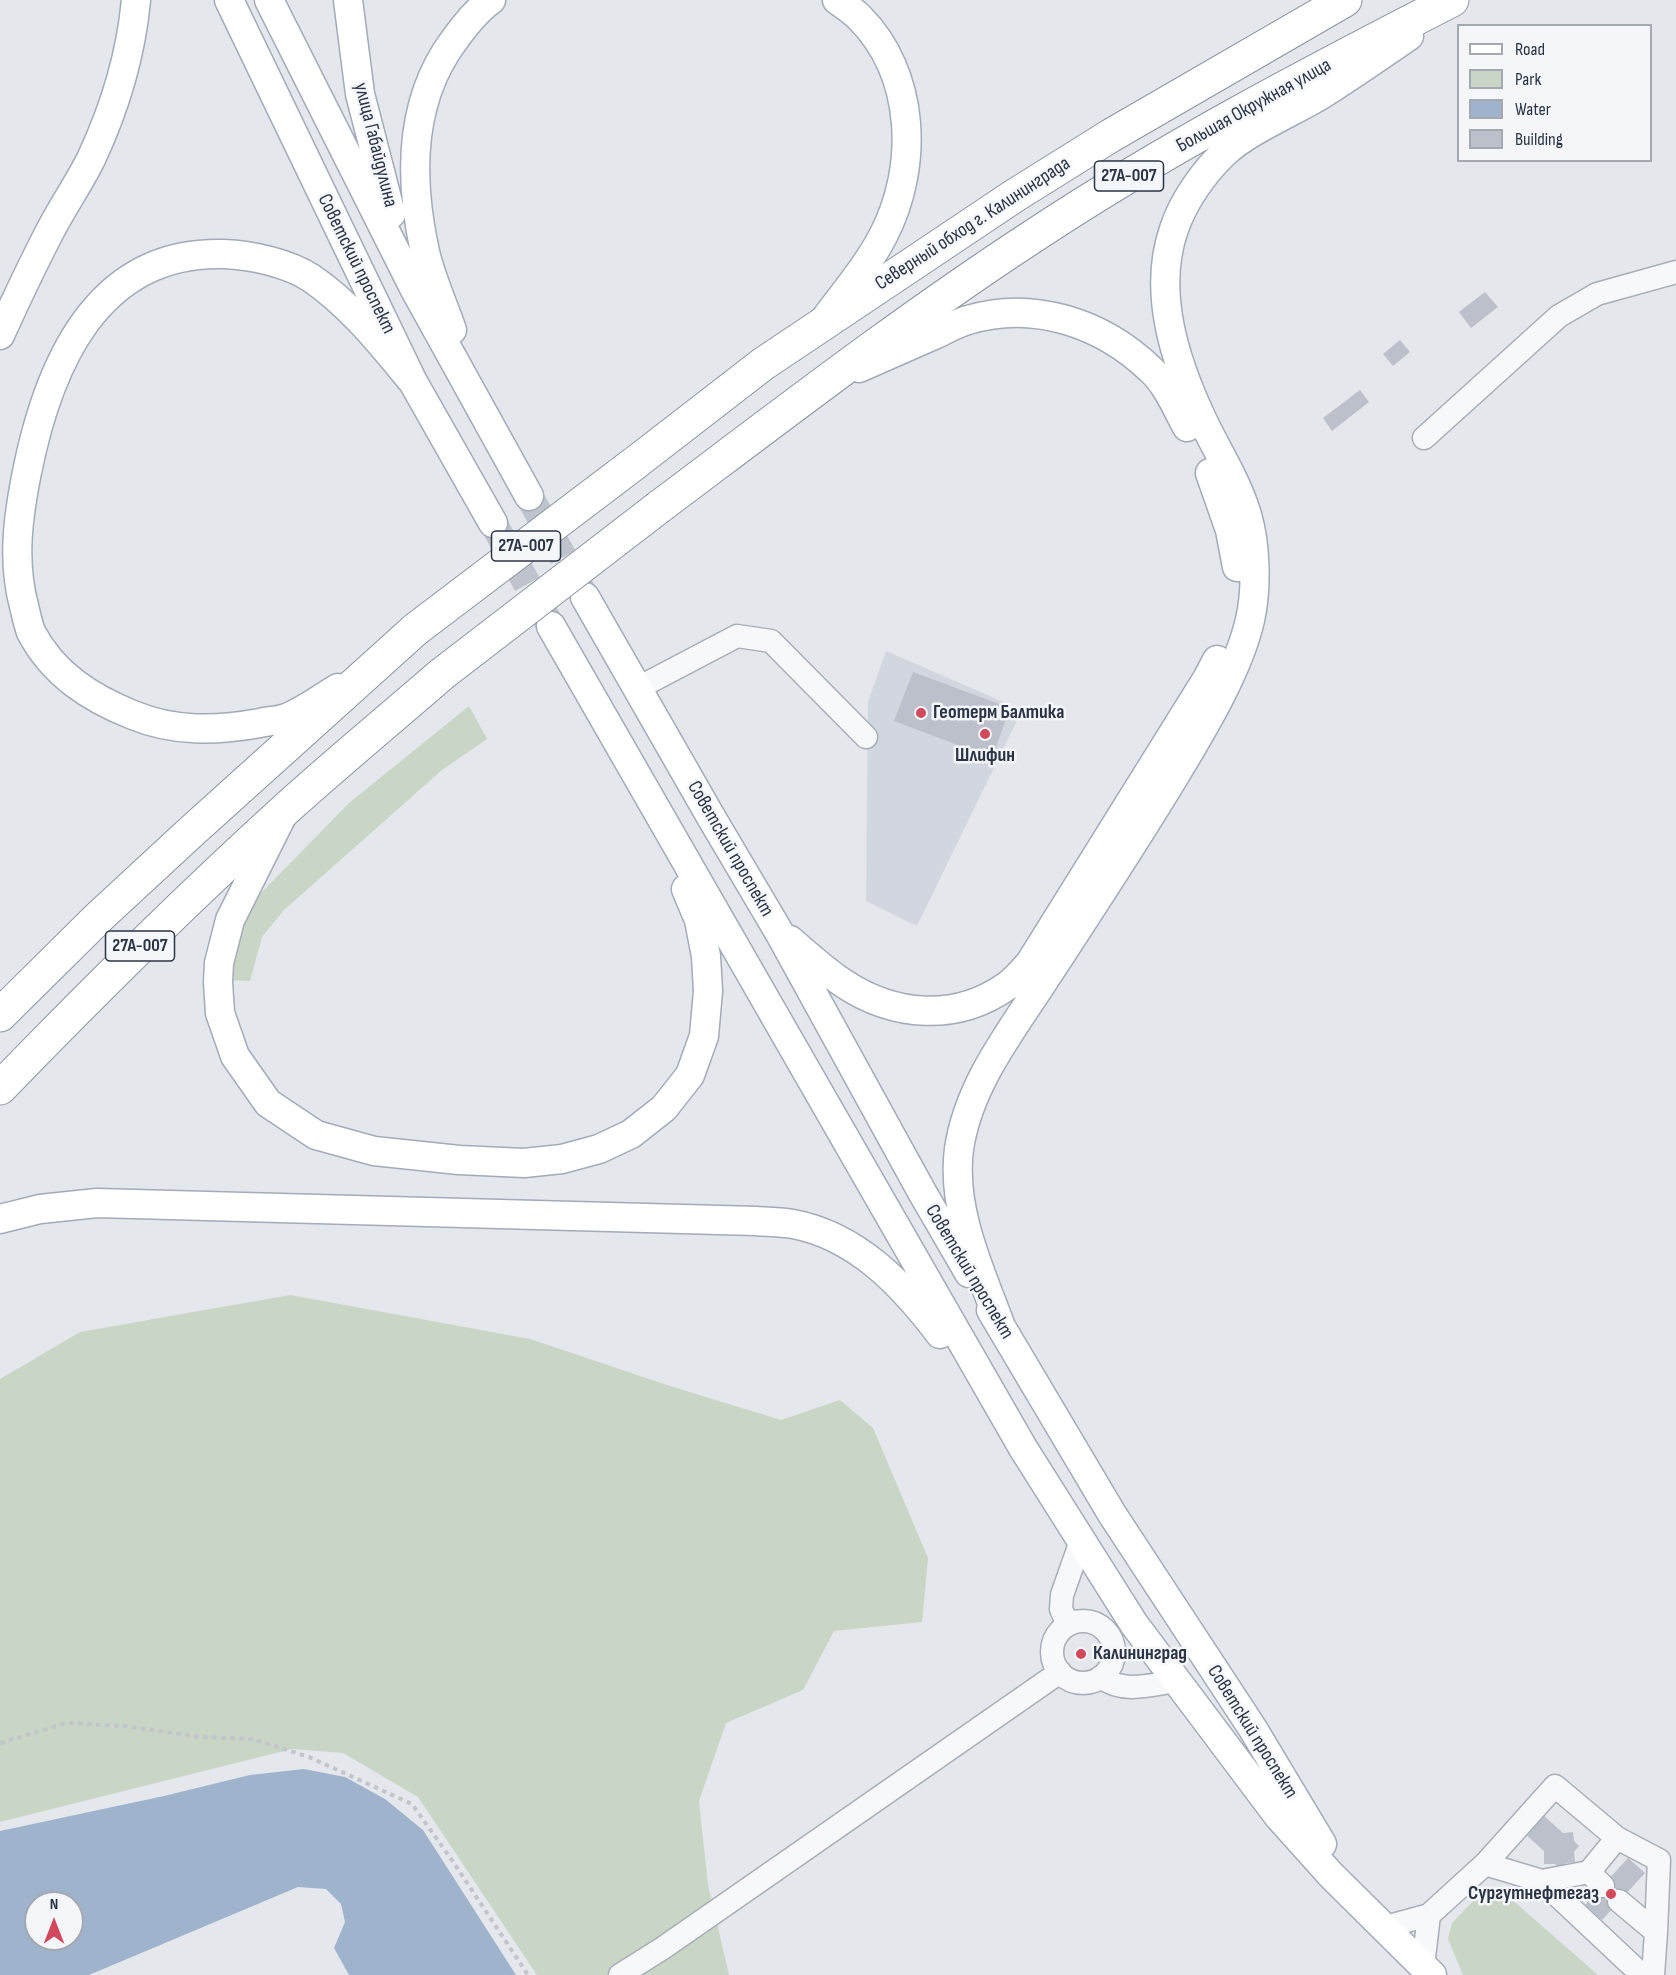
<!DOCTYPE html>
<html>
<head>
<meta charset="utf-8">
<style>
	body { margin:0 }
	#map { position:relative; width:1676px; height:1975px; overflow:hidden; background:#e4e7ec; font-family:"Sofia Sans Condensed",sans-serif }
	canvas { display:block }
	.legend { position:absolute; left:1457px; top:24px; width:195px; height:138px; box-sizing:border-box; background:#f4f6f9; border:2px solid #a4a8b1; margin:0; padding:8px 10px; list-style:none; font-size:18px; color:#2b3445 }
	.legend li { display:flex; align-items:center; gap:12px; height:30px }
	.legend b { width:30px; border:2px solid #a4a8b1 }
	.north { position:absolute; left:24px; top:1891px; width:60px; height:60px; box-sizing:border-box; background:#f4f6f9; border:2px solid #a4a8b1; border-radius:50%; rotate:0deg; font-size:16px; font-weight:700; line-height:24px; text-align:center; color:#2b3445 }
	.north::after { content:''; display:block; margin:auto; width:21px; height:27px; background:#d1495b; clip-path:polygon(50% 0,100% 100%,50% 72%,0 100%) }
</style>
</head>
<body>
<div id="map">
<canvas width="1676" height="1975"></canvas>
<ul class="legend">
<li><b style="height:8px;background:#fff"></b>Road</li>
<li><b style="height:16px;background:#c9d6c5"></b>Park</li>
<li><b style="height:16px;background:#9fb4cc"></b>Water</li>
<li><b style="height:16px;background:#bbc0ca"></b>Building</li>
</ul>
<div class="north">N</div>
</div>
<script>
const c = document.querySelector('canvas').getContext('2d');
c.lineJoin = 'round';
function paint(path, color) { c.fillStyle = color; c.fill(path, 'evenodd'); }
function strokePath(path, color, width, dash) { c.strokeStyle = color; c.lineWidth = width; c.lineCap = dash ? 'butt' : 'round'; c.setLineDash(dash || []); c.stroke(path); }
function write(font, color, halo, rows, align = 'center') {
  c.font = font + ' "Sofia Sans Condensed",sans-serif'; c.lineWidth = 5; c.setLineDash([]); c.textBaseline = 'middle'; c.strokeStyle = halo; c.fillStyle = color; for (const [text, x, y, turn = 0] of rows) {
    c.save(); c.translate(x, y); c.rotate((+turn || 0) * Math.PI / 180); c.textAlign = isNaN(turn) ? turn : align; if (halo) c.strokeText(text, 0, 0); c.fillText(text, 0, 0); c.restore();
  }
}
paint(new Path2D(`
	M886,651L1022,710L917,926L866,901L868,702Z`), '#d2d6de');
paint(new Path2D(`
	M469,706L487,739L442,770L284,910L262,937L250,981L226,980L236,934L261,893L349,803Z
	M290,1295L530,1339L670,1386L781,1420L840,1400L873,1428L928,1558L922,1622L834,1631L803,1690L726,1723L699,1801L708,1885L729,1975H537L418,1797L343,1753L292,1749L0,1822V1379L80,1332Z
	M1502,1891L1598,1975H1463L1448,1939L1452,1923L1476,1898Z`), '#c9d6c5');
paint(new Path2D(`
	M304,1769L345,1777L385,1799L423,1830L516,1975H349L334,1948L345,1922L341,1904L326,1889L298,1887L89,1975H0V1831L164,1796L250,1775ZM36,1903H72V1939H36Z`), '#9fb4cc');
paint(new Path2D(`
	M1485,292L1498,307L1471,328L1459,312Z
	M1400,340L1410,352L1393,366L1383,354Z
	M1360,390L1369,402L1332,431L1323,418Z
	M913,672L1010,708L992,758L894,721Z
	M1542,1814L1563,1833L1573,1832L1574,1841L1579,1846L1574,1852L1575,1862L1566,1863L1561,1869L1555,1864H1544V1851L1524,1833Z
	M1628,1858L1645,1873L1602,1920L1585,1905Z`), '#bbc0ca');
strokePath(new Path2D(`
	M529,496L583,593
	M493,523L548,621`), '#bfc3cb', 28, [28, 14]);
const minor = new Path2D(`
	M1424,438L1559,316L1597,294L1676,272
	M638,688L737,636L771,641L866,737
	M1052 1652a31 31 0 1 1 62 0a31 31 0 1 1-62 0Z
	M1068,1625L1061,1609L1062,1595L1081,1541
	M1101,1677C1123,1694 1151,1685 1176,1681
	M1485,1864L1555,1786L1617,1838
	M1589,1872L1617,1838L1659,1860L1656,1932
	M1542,1881L1642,1975
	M1619,1901L1656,1932L1653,1975
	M1385,1927L1429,1915L1485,1864L1542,1881L1589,1872L1603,1886
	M1423,1966L1429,1915
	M620,1975L663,1948L1060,1672`);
const major = new Path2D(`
	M229,0L413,382L493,523
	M269,0L414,288L529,496
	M348,0L360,94L391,214
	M825,319C845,292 868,265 883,236C919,167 916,74 859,17C853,11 844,5 837,0
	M452,330C443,304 431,278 425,252C410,184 408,112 446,52C458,34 473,13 491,0
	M0,335C15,302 31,268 48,235C61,209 78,185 91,159C114,110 131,54 136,0
	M859,368C884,357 909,346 934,335C945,330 957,323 968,320C1033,300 1102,323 1150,369C1167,384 1176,407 1187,427
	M1210,473L1230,530L1237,567
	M585,597L711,817L779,932L922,1192L969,1273
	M551,626L1023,1448L1134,1624L1279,1817L1331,1875L1432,1975
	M338,688C321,698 304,711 286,718C278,721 268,721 260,723C216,731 174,732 133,715C90,698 53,674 31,632C28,624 26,614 24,606C12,561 18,517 27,472C48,367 96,250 224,254C251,255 288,263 311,278C352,306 382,345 413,382
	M281,818L230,920L219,963L218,982L220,1013L235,1056L268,1103L316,1135L374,1151L459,1160L524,1163L562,1159L599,1149L631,1134L664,1108L690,1075L704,1036L708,991L706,956L699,920L686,889
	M790,940C807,955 825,971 843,983C894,1017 956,1022 1007,986C1015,980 1023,971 1030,963L1207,679L1217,660
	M0,1219L40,1209L97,1203L756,1221C768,1222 781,1222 793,1224C857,1236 903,1285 940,1334
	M991,1310L1112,1514L1253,1729L1322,1844
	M1000,1324C980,1270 951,1209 959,1149C968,1088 1006,1038 1039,988C1085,918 1131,848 1174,777C1201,732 1238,672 1250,620C1257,589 1256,545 1247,515C1237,481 1217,451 1202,419C1175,361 1152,292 1174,229C1183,202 1203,173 1224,153C1249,130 1291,113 1321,95C1351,76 1380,56 1409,36`);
const highway = new Path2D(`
	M635,463L763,364L1014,196L1110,136L1345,0
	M659,507C783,414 906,319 1035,235C1168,147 1310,73 1452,0
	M0,1015L99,917L192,831L416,629
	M0,1088C93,992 188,898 287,808C338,762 390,719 442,674`);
strokePath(minor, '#a9aeb7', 25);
strokePath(major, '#a3abb8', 31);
strokePath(highway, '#8b94a3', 35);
strokePath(new Path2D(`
	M0,1743L67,1723L124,1726L201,1737L253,1739L309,1757L412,1804L454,1863L528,1975`), '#c2c5cb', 4, [4.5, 4.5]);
strokePath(minor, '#f7f8fa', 22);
strokePath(major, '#fff', 28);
strokePath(highway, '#fff', 33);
const highwayBridge = new Path2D(`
	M416,629L635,463
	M442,674L659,507`);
strokePath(highwayBridge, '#8b94a3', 35, []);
strokePath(highwayBridge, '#fff', 33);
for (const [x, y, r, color] of [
	[921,713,6,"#d1495b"],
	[985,734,6,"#d1495b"],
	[1081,1654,6,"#d1495b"],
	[1611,1894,6,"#d1495b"]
]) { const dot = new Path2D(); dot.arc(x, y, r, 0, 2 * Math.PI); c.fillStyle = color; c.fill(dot); strokePath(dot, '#f4f6f9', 2); }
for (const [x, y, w] of [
	[1129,176,69],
	[526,546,69],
	[140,946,69]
]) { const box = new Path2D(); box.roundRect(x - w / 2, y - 15, w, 30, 4.5); c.fillStyle = '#f4f6f9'; c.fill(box); strokePath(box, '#2b3445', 1.5); }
write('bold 18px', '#2b3445', null, [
	["27А-007",1129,176],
	["27А-007",526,546],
	["27А-007",140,946]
]);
write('20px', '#2b3445', '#f4f6f9', [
	["Большая Окружная улица",1254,106,-29],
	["улица Габайдулина",375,145,76],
	["Северный обход г. Калининграда",973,224,-33],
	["Советский проспект",356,264,64],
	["Советский проспект",730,849,60],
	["Советский проспект",969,1272,59],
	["Советский проспект",1252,1732,58]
]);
write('bold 20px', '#2b3445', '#f4f6f9', [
	["Геотерм Балтика",933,713],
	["Шлифин",985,756,"center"],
	["Калининград",1093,1654],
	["Сургутнефтегаз",1599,1894,"right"]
], 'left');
</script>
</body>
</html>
